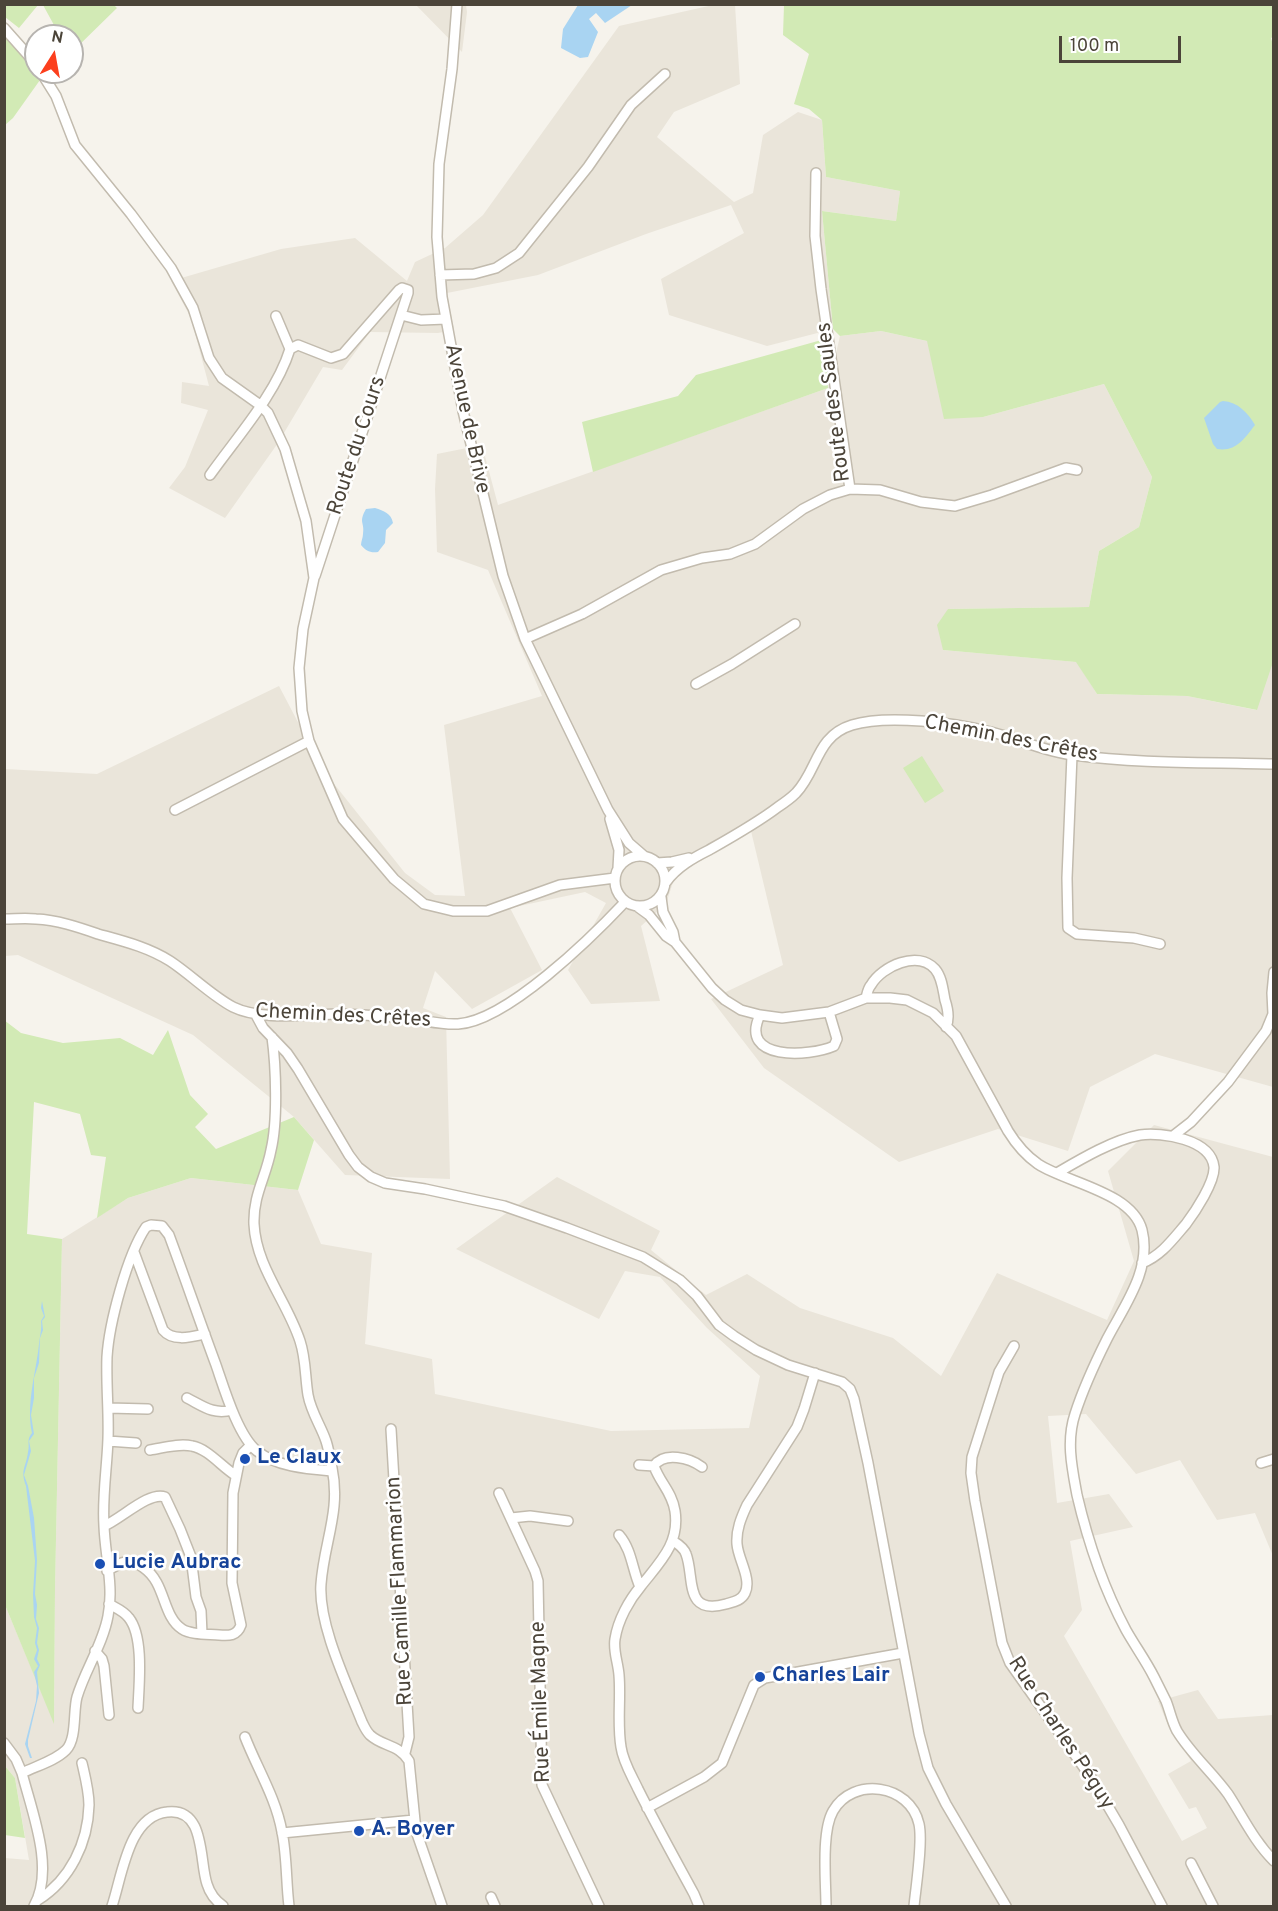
<!DOCTYPE html>
<html>
<head>
<meta charset="utf-8">
<style>
	body { margin:0 }
	#map { position:relative; width:1278px; height:1911px; overflow:hidden; background:#f6f3ec; font-family:Overpass,sans-serif }
	canvas { display:block }
	.frame { position:absolute; inset:0; border:6px solid #4b4439; pointer-events:none }
	.north { position:absolute; left:24px; top:24px; width:60px; height:60px; box-sizing:border-box; background:#fff; border:2px solid #b7b4b0; border-radius:50%; rotate:11deg; font-size:16px; font-weight:700; line-height:24px; text-align:center; color:#4b4439 }
	.north::after { content:''; display:block; margin:auto; width:21px; height:27px; background:#fc3f1d; clip-path:polygon(50% 0,100% 100%,50% 72%,0 100%) }
	.scale { position:absolute; left:1059px; top:36px; width:122px; height:27px; box-sizing:border-box; border:3px solid #4b4439; border-top:0; padding-left:8px; font-size:18px; line-height:21px; white-space:nowrap; color:#4b4439; -webkit-text-stroke:4px #fff; paint-order:stroke }
</style>
</head>
<body>
<div id="map">
<canvas width="1278" height="1911"></canvas>
<div class="frame"></div>
<div class="north">N</div>
<div class="scale">100 m</div>
</div>
<script>
const c = document.querySelector('canvas').getContext('2d');
c.lineJoin = 'round';
function paint(path, color) { c.fillStyle = color; c.fill(path, 'evenodd'); }
function strokePath(path, color, width, dash) { c.strokeStyle = color; c.lineWidth = width; c.lineCap = dash ? 'butt' : 'round'; c.setLineDash(dash || []); c.stroke(path); }
function write(font, color, halo, rows, align = 'center') {
  c.font = font + ' Overpass,sans-serif'; c.lineWidth = 5; c.setLineDash([]); c.textBaseline = 'middle'; c.strokeStyle = halo; c.fillStyle = color; for (const [text, x, y, turn = 0] of rows) {
    c.save(); c.translate(x, y); c.rotate((+turn || 0) * Math.PI / 180); c.textAlign = isNaN(turn) ? turn : align; if (halo) c.strokeText(text, 0, 0); c.fillText(text, 0, 0); c.restore();
  }
}
paint(new Path2D(`
	M416,5H466L467,12L462,52Z
	M713,5H735L740,84L674,112L657,137L734,202L753,193L763,135L798,112L822,120L826,177L900,191L896,221L822,211L833,329L767,346L669,315L661,279L744,233L731,205L646,234L538,275L447,293L454,330L438,333L370,332L342,370L323,367L278,443L225,518L169,488L185,467L208,410L181,403L182,382L209,386L191,318L171,281L281,249L355,238L407,281L415,262L445,248L483,215L619,26Z
	M881,331L927,341L983,417L1104,384L1152,477L1139,527L1099,551L1089,607L948,609L943,650L1077,662L1097,694L1187,696L1256,710L1273,659V1087L1155,1054L1090,1087L1068,1151L998,1129L899,1162L764,1068L711,999L783,965L751,831L675,876L666,904L641,926L660,1001L591,1004L568,970L606,903L585,892L510,908L542,970L472,1009L435,971L423,1008L446,1017L450,1179L345,1175L294,1117L193,1035L18,955L5,956V769L97,774L279,686L323,770L405,873L435,895L465,896L444,725L542,696L488,570L437,552L435,489L437,454L482,445L498,505L828,388L840,336Z
	M1154,1125L1273,1157V1556L1255,1513L1217,1520L1180,1460L1136,1474L1086,1414L1048,1416L1057,1503L1109,1494L1133,1527L1070,1541L1082,1610L1064,1636L1182,1841L1207,1828L1196,1807L1189,1809L1168,1774L1191,1761L1168,1725L1158,1701L1198,1690L1218,1719L1273,1715V1906H5V1858L29,1860L15,1778L5,1766L4,1591L5,1605L54,1722L55,1589L62,1239L128,1198L191,1178L298,1190L321,1244L372,1253L365,1344L432,1359L435,1394L611,1431L749,1428L760,1376L707,1328L660,1277L625,1271L599,1319L456,1249L557,1177L660,1231L651,1250L706,1295L747,1274L800,1308L893,1338L941,1376L997,1273L1107,1320L1134,1261L1108,1171Z`), '#eae5da');
paint(new Path2D(`
	M4,5L5,4L38,5L19,28L5,17Z
	M114,5L117,8L72,52V36H60L43,5Z
	M784,5H1273V37L1271,38L1274,49V659L1257,710L1187,696L1097,694L1076,662L943,650L937,625L948,609L1089,607L1099,551L1139,527L1152,477L1104,384L983,417L944,419L927,341L881,331L840,336L833,329L822,211L896,221L900,191L826,177L822,120L809,109L794,104L809,54L783,35Z
	M5,36L10,41L40,80L13,118L5,125Z
	M825,339L828,388L593,472L582,422L678,396L696,375Z
	M922,756L944,791L925,803L903,768Z
	M4,1020L21,1033L63,1043L120,1038L153,1055L168,1030L190,1095L208,1114L195,1127L216,1149L294,1117L314,1140L298,1190L191,1178L128,1198L97,1218L106,1157L91,1155L80,1114L34,1102L27,1234L62,1239L55,1589L54,1724L5,1605Z
	M5,1766L15,1778L25,1838L5,1835Z`), '#d2eab5');
paint(new Path2D(`
	M578,5V4L632,5L605,23L596,13L589,19L598,32L588,57L580,58L561,48L563,29Z
	M1223,401C1238,402 1248,413 1255,425C1244,439 1236,452 1217,449L1213,444L1204,418L1220,402Z
	M375,508C384,511 391,513 393,523L386,530L385,543L378,552C370,553 366,551 361,545C361,541 363,538 363,534C365,522 358,523 366,509Z
	M42,1301L45,1317L42,1321L43,1330L40,1338L39,1363L34,1378V1398L31,1415L34,1434L29,1441L31,1451L24,1475L28,1486L34,1518L37,1560L35,1594L37,1605L36,1619L39,1628L37,1643L39,1650L37,1659L40,1665L37,1672L39,1693L28,1740V1746L32,1758H30L25,1744L36,1701L37,1686L34,1672L38,1666L34,1659L37,1650L35,1643L37,1628L34,1617L33,1594L35,1561L26,1486C20,1469 26,1468 28,1452C30,1444 26,1440 32,1433C26,1403 36,1373 39,1344C40,1335 42,1329 41,1321L44,1316L41,1308Z`), '#a9d4f2');
const minor = new Path2D(`
	M457,4L452,69L439,164L437,237L442,297L463,411L503,576L525,639L608,810L629,843L644,856
	M4,28L36,64
	M41,72L56,96L75,145L131,214L171,268L193,308L209,358L222,378L260,405L268,413L285,449L306,521L314,578L303,629L299,668L302,711L309,741L343,819L394,879L424,904L453,911H487L560,885L615,878
	M440,275L474,274L496,268L519,253L588,167L631,105L665,74
	M401,315L421,320L446,319
	M276,316L290,349
	M210,475C237,437 276,394 290,349L298,345L331,358L343,354L399,290L402,288L408,290V293L315,576
	M850,489L880,490L921,502L955,506L992,495L1066,468L1077,470
	M525,639L582,614L661,570L702,558L730,554L755,544L803,509L830,495L850,489L821,289L815,236L816,173
	M696,684L732,664L795,624
	M1072,755L1067,878L1068,928L1077,934L1134,938L1160,944
	M175,810L309,741
	M610,819L619,850L618,868
	M615 881a25 25 0 1 1 50 0a25 25 0 1 1-50 0Z
	M657,863L672,862L689,858
	M666,882C677,867 693,858 709,850C732,837 757,823 778,807C784,803 791,798 796,793C818,770 816,736 852,725C887,714 956,723 991,732C1019,739 1046,752 1074,755C1140,764 1207,762 1274,764
	M661,897L663,912L673,932L675,942
	M638,907L649,915L666,936L675,942L712,988L725,1000L741,1010L760,1015L782,1018L829,1012L866,998H890L907,1000L933,1013L956,1036L1008,1131C1016,1144 1025,1155 1038,1164C1067,1183 1132,1192 1142,1230C1152,1270 1124,1306 1107,1339C1095,1363 1083,1389 1075,1414C1066,1441 1072,1468 1077,1495C1088,1542 1103,1587 1126,1630C1135,1646 1146,1661 1154,1677C1158,1685 1162,1693 1166,1701C1170,1711 1172,1722 1177,1731C1191,1754 1212,1772 1228,1794C1243,1817 1254,1841 1274,1861
	M4,919C15,919 26,918 36,919C57,920 78,927 98,934C123,941 148,947 170,961C190,974 212,996 233,1007C261,1021 308,1014 341,1014C365,1015 389,1016 413,1019C428,1021 443,1025 458,1024C507,1021 592,937 625,902
	M866,998C867,994 868,988 871,985C882,966 918,950 935,969C942,977 943,990 945,1000C948,1009 950,1018 946,1027
	M256,1015L263,1028L287,1053L298,1069L349,1155L358,1167L371,1177L385,1183L425,1189L504,1206L567,1228L643,1257L680,1280L697,1296L719,1325L734,1336L756,1350L788,1365L842,1382L850,1389L854,1399L868,1463L919,1734L928,1768L946,1804L1006,1906
	M760,1015C738,1061 809,1057 834,1046L837,1039L829,1012
	M272,1037C276,1066 278,1121 271,1150C266,1177 253,1195 254,1224C256,1267 287,1301 300,1341C306,1359 305,1377 308,1395C311,1412 321,1426 326,1441C329,1450 330,1459 332,1468C341,1511 324,1542 321,1584C318,1624 347,1684 362,1722C364,1726 366,1731 370,1735C383,1747 399,1744 409,1761L416,1831L442,1906
	M1173,1136L1191,1122L1228,1082L1266,1031L1273,1014L1272,993L1274,972
	M1057,1173C1081,1159 1113,1140 1140,1135C1162,1132 1211,1139 1214,1167C1215,1182 1195,1212 1186,1224C1173,1239 1161,1256 1142,1263
	M134,1252L163,1330C173,1342 191,1337 205,1334
	M1014,1346L999,1372L972,1457L971,1473L975,1501L1002,1643L1010,1663L1092,1779L1119,1825L1162,1906
	M187,1398C203,1406 213,1415 232,1410
	M108,1408L148,1409
	M391,1429L409,1737L405,1753
	M108,1441L136,1443
	M150,1450C163,1448 179,1443 192,1446C208,1449 221,1466 235,1475
	M1261,1463L1274,1459
	M639,1465L654,1466
	M499,1493L535,1571L538,1581L542,1785L599,1906
	M511,1518L530,1516L568,1521
	M104,1526C121,1519 149,1491 165,1497L180,1529L191,1557L196,1597L201,1611L202,1634
	M619,1535C632,1550 632,1569 640,1587
	M673,1541C678,1544 684,1548 686,1554C695,1577 683,1616 726,1604C733,1602 741,1601 745,1593C752,1579 738,1559 737,1544C736,1530 741,1518 747,1505L797,1427L804,1409L815,1373
	M107,1571C121,1562 130,1557 144,1568C166,1583 162,1616 182,1629C191,1635 208,1634 219,1635C229,1636 237,1636 241,1625L232,1583L233,1493L239,1463L243,1453L251,1445
	M109,1604C116,1608 124,1611 129,1618C144,1637 139,1684 138,1708
	M95,1651L102,1659L104,1666L109,1715
	M245,1737C257,1768 276,1798 282,1832C287,1856 286,1882 289,1906
	M4,1743L16,1759L22,1773C32,1812 55,1869 34,1906
	M22,1773C36,1766 55,1761 66,1750C77,1739 73,1711 77,1697C85,1670 103,1644 108,1616C114,1587 105,1555 104,1526C102,1497 107,1468 108,1439C109,1412 106,1385 107,1357C109,1324 127,1255 146,1227L151,1225L162,1226L169,1235C185,1278 200,1322 216,1365C224,1388 238,1436 257,1451C277,1467 308,1469 332,1471
	M647,1808L704,1777L722,1763L754,1685L765,1678L903,1653
	M282,1833L414,1820
	M1191,1863L1213,1906
	M491,1897L495,1906
	M38,1900C70,1880 88,1843 89,1805C89,1791 85,1776 82,1763
	M112,1906C122,1877 128,1816 167,1812C206,1807 199,1861 207,1884C210,1894 216,1901 223,1906
	M699,1906L694,1894C675,1859 656,1825 638,1789C632,1776 623,1762 621,1747C617,1723 621,1699 619,1675C618,1662 613,1651 615,1639C618,1620 629,1600 641,1586C659,1563 680,1544 675,1511C672,1492 660,1483 654,1466C664,1451 690,1458 702,1467
	M826,1906C826,1882 821,1832 833,1811C853,1776 910,1784 919,1824C923,1842 916,1886 914,1906`);
strokePath(minor, '#c2bbae', 12);
strokePath(minor, '#fff', 9);
for (const [x, y, r, color] of [
	[245,1459,6,"#1a4fb4"],
	[100,1564,6,"#1a4fb4"],
	[760,1677,6,"#1a4fb4"],
	[359,1831,6,"#1a4fb4"]
]) { const dot = new Path2D(); dot.arc(x, y, r, 0, 2 * Math.PI); c.fillStyle = color; c.fill(dot); strokePath(dot, '#fff', 2); }
write('21px', '#4b4439', '#fff', [
	["Route des Saules",835,402,-97],
	["Avenue de Brive",466,419,78],
	["Route du Cours",358,446,-72],
	["Chemin des Crêtes",1011,740,11],
	["Chemin des Crêtes",343,1017,3],
	["Rue Camille Flammarion",401,1591,-93],
	["Rue Émile Magne",542,1702,-92],
	["Rue Charles Péguy",1060,1734,57]
]);
write('bold 21px', '#164399', '#fff', [
	["Le Claux",257,1459],
	["Lucie Aubrac",112,1564],
	["Charles Lair",772,1677],
	["A. Boyer",371,1831]
], 'left');
</script>
</body>
</html>
